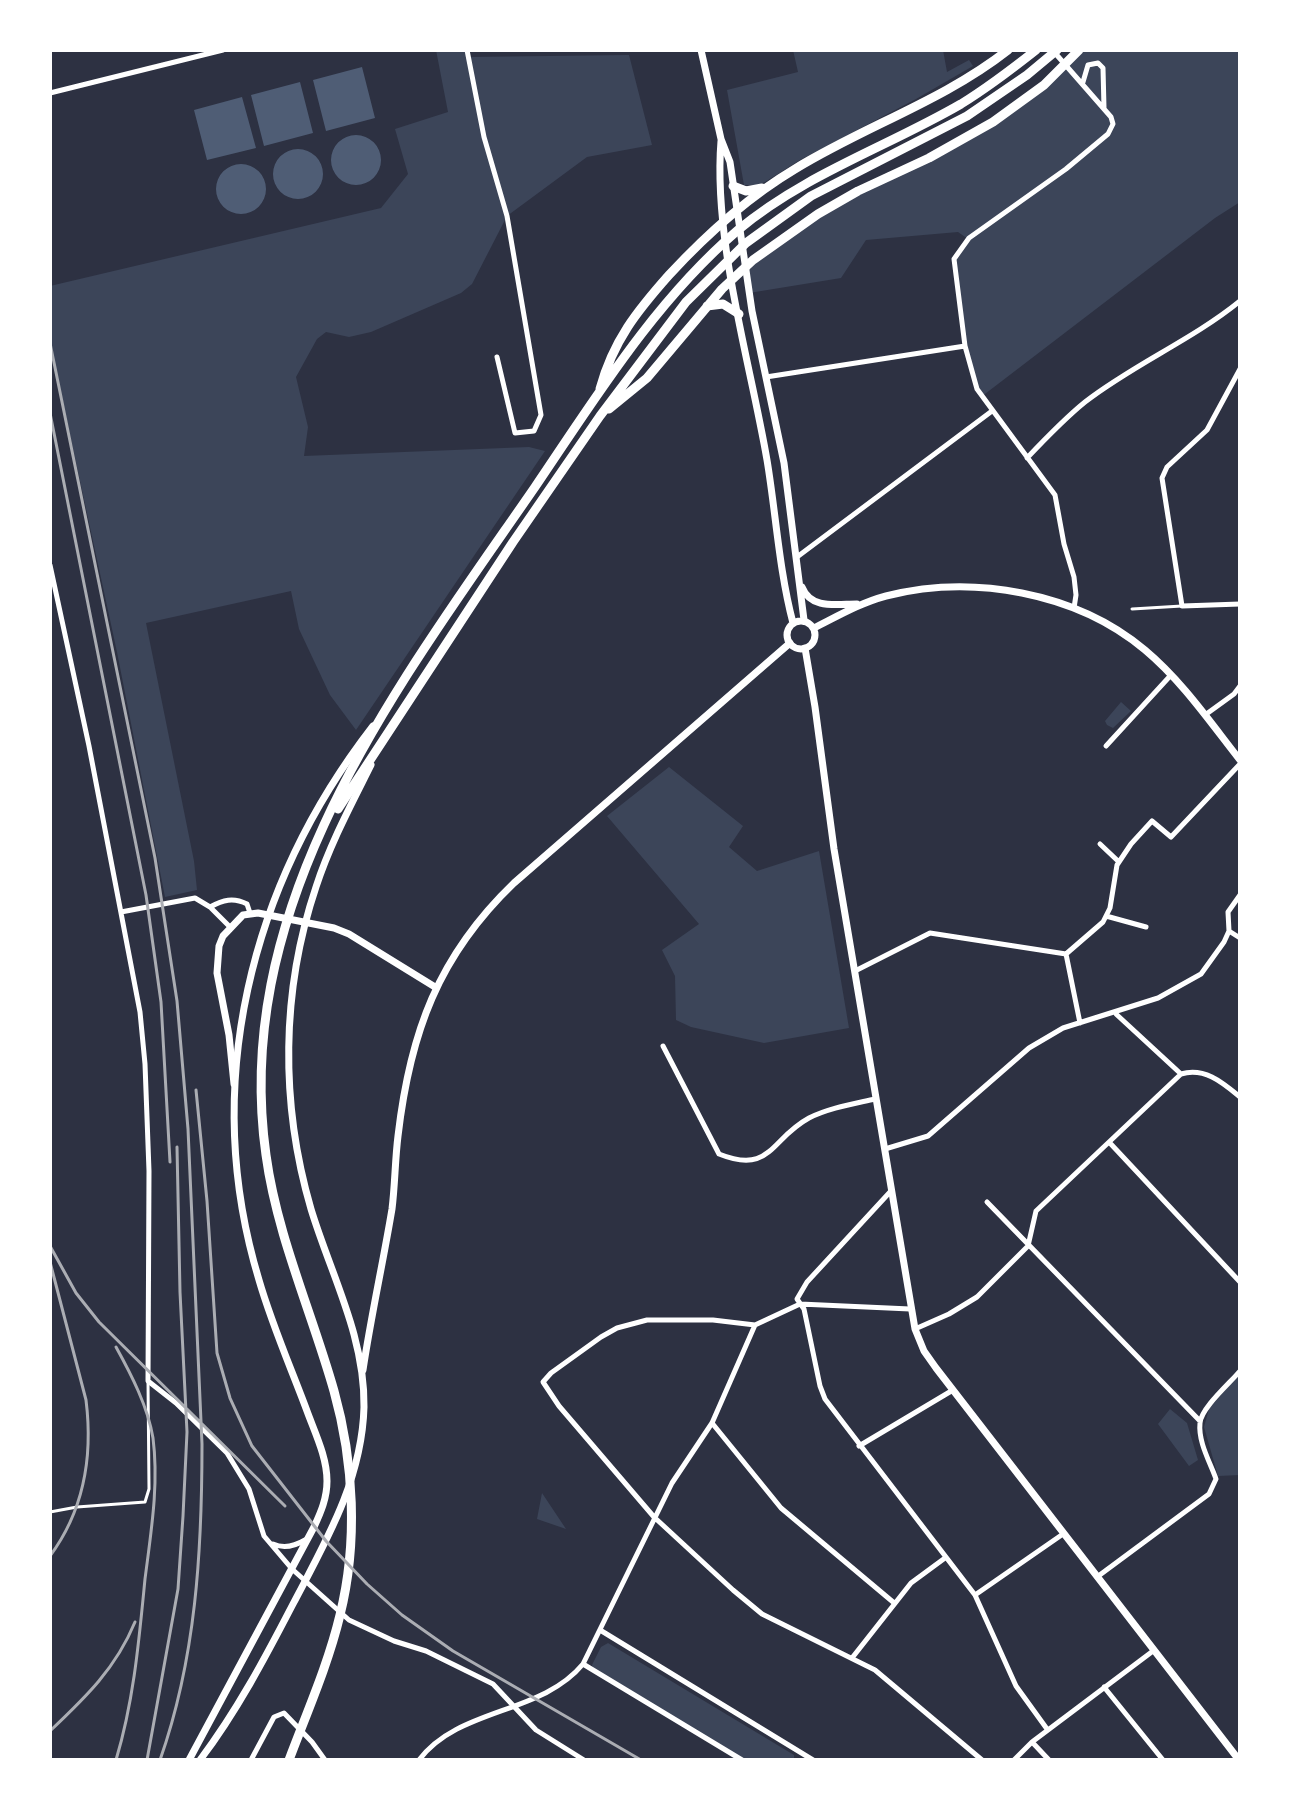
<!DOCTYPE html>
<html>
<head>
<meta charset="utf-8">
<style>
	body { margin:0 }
	#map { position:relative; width:1290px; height:1810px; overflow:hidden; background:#2d3142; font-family:Figtree,sans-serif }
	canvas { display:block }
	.frame { position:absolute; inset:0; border:52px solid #fff; pointer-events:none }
</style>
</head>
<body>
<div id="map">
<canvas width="1290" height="1810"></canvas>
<div class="frame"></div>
</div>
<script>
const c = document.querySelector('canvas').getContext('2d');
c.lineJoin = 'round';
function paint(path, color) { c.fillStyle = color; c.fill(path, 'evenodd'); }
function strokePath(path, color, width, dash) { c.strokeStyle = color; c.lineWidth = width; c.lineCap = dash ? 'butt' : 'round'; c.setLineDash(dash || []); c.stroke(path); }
paint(new Path2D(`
	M436,50H467L468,57L629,55L652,145L587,157L507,216L472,284L461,293L371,332L349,337L326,332L317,339L296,377L308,427L304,456L529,447L545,451L356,730L330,695L299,629L291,591L146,623L194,861L197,890L165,897L117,652L50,342V286L381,208L408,174L395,129L448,112Z
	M793,50H943L947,72L969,60L973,66L916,99L800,160L765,182L758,185H744L727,90L798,72Z
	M1079,50H1240V202L1215,218L981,397L965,346L954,259L968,239L958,232L866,240L841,278L749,293L745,267L818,214L993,122Z
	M1121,702L1131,711L1113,728L1107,725L1105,721Z
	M669,767L743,826L729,847L757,871L819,851L849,1028L764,1043L691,1027L676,1020L675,976L662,950L699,924L607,816Z
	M1240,1373V1475L1218,1476L1204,1427L1209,1409Z
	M1170,1409L1187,1423L1198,1460L1189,1466L1158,1424Z
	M542,1493L566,1529L537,1519Z
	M608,1643L794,1755V1760H745L593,1668L592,1665L601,1647Z`), '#3c4559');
paint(new Path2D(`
	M362,67L375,118L326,131L313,80Z
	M300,82L313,133L264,146L251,95Z
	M242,97L256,148L207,160L194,110Z
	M331 160a25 25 0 1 1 50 0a25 25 0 1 1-50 0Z
	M273 174a25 25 0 1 1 50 0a25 25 0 1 1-50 0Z
	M216 189a25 25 0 1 1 50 0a25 25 0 1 1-50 0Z`), '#4f5d75');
strokePath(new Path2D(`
	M1132,609L1182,606
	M50,1512L77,1507L145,1502L149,1489L148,1381`), '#fff', 3);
strokePath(new Path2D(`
	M467,50L484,137L507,216L541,415L534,431L515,433L497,357
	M1055,53L1111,117L1113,124L1108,134L1066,169L969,238L954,259L965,346L977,389L1055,495L1064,544L1074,577L1076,595L1074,608
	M1083,82L1088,65L1098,63L1103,68L1104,108
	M50,93L223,50
	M1240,369L1207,430L1167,467L1162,478L1182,606L1240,604
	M766,377L965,346
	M1027,458C1045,439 1064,419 1085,402C1134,364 1192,340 1240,301
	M797,557L992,411
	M50,565L89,746L140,1012L145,1064L149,1171L148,1381L176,1403L227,1453L249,1489L264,1536L292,1569L349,1620L394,1641L426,1651L493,1684L536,1730L584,1760
	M1205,715L1234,694L1240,686
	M1106,746L1171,675
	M1100,844L1119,862
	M210,907C223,900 233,897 247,904L250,913
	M121,912L195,898L210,907L230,927
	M1106,916L1146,927
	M1229,931L1240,938
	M1066,954L1103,922L1110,908L1117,865L1131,844L1152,821L1171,837L1240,764
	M855,971L930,933L1066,954L1080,1023
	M1116,1014L1181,1074C1205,1067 1223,1083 1240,1097
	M663,1046L719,1154C771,1175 770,1139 809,1118C829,1108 853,1104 875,1099
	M1109,1142L1240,1282
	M885,1149L928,1136L1029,1048L1063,1028L1158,998L1201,974L1224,942L1229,931L1228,912L1240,895
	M890,1192L807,1282L797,1299L804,1309L820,1386L825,1399L975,1595L1016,1686L1047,1729
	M987,1202L1200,1421
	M910,1309L800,1304L755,1325L713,1320H647L617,1328L601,1337L551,1373L543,1382L559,1406L654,1517L733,1590L762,1614L875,1670L982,1760
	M915,1329L949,1314L977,1297L1028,1246L1036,1211L1181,1074
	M712,1423L781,1508L893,1602
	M859,1446L953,1390
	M273,1544C284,1549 295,1546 305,1540
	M1097,1577L1209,1494L1216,1479C1210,1462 1198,1442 1200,1423C1201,1408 1230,1383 1240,1371
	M975,1595L1063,1534
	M600,1630L813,1760
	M852,1658L911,1583L945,1558
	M583,1664L742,1760
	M1104,1687L1163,1760
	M1032,1742L1049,1760
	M251,1760L274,1717L284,1713L312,1742L325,1760
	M419,1760C459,1707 541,1715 583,1664L672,1483L712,1423L755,1325
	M1014,1760L1032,1742L1153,1651`), '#fff', 5);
strokePath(new Path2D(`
	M805,648L815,707L834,849L915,1329L924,1351L936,1368L1239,1760
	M234,1084L229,1035L217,973L219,946L223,936L243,915L258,913L334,928L349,934L435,987
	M363,1370C371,1316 383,1263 392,1209C395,1185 395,1160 398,1136C410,1033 438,956 514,883L790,643`), '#fff', 7);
strokePath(new Path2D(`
	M701,50L721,139L730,162L752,311L784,463L804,620
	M721,141C713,240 750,361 767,460C776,514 779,570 793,623
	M802,587C811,610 837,604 857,604
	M787 635a14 14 0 1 1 28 0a14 14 0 1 1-28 0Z
	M814,628C838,616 860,603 886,596C972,574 1076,592 1145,650C1182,681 1210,722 1240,760
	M189,1760L314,1527C321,1512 327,1498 327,1481C327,1457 315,1433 307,1411C291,1368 272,1325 259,1280C200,1085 250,885 373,726
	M200,1760C237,1711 265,1658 293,1604C326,1541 362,1480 364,1407C365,1336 331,1275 311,1209C280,1103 281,991 316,887C330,844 351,805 371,765`), '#fff', 7);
strokePath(new Path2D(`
	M733,186L746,191L762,188
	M707,306L723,304L739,314
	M600,389C613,341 637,311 669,275C706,235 748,197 795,169C865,126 943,101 1008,50
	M609,409L647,378L722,289L753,260L818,214L858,191L929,158L993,122L1044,85L1079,50
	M338,809L513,542L600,416L686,302L746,243L811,196L967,116L1027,75L1057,50
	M289,1760C307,1712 328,1665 340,1615C358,1543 354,1462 334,1391C312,1313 277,1236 266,1155C230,901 399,684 535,487C596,397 655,301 738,230C805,174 887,147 961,104C987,88 1012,69 1036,50`), '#fff', 9);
strokePath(new Path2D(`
	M50,343L155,858L177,1001L188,1129L202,1444C202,1551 196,1658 160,1760
	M50,413L146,895L161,1002L170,1162
	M196,1090L207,1201L217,1353L230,1398L252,1446L326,1541L367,1584L402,1615L453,1651L641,1760
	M50,1246L76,1293L99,1322L285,1506
	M50,1262L86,1400C93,1456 84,1510 50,1556
	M116,1347C131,1374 148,1407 153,1438C159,1485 151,1532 145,1579C139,1640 134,1700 116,1760
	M50,1731C86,1697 116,1668 135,1622
	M147,1760L178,1589L183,1516L187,1432L180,1292L177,1147`), '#abadb3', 3);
</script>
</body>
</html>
